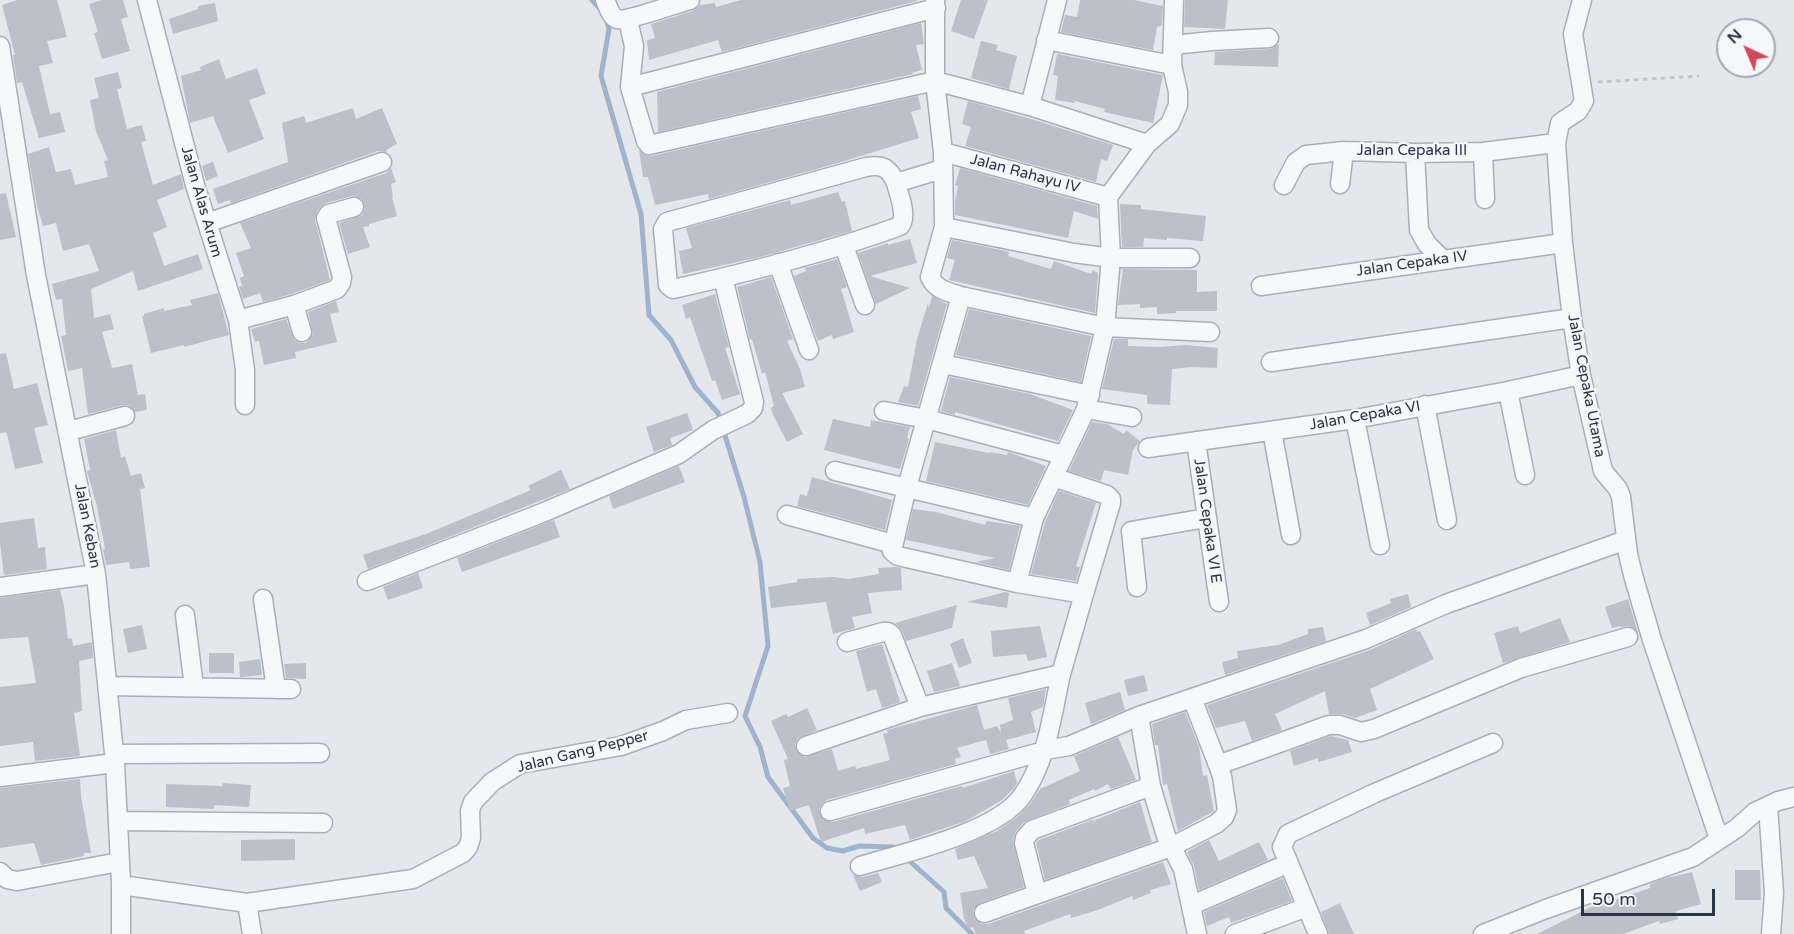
<!DOCTYPE html>
<html>
<head>
<meta charset="utf-8">
<style>
	body { margin:0 }
	#map { position:relative; width:1794px; height:934px; overflow:hidden; background:#e4e7ec; font-family:"Varela Round",sans-serif }
	canvas { display:block }
	.north { position:absolute; left:1716px; top:18px; width:60px; height:60px; box-sizing:border-box; background:#f4f6f9; border:2px solid #a4a8b1; border-radius:50%; rotate:316deg; font-size:16px; font-weight:700; line-height:24px; text-align:center; color:#2b3445 }
	.north::after { content:''; display:block; margin:auto; width:21px; height:27px; background:#d1495b; clip-path:polygon(50% 0,100% 100%,50% 72%,0 100%) }
	.scale { position:absolute; left:1581px; top:889px; width:134px; height:27px; box-sizing:border-box; border:3px solid #2b3445; border-top:0; padding-left:8px; font-size:18px; line-height:21px; white-space:nowrap; color:#2b3445; -webkit-text-stroke:4px #f4f6f9; paint-order:stroke }
</style>
</head>
<body>
<div id="map">
<canvas width="1794" height="934"></canvas>
<div class="north">N</div>
<div class="scale">50 m</div>
</div>
<script>
const c = document.querySelector('canvas').getContext('2d');
c.lineJoin = 'round';
function strokePath(path, color, width, dash) { c.strokeStyle = color; c.lineWidth = width; c.lineCap = dash ? 'butt' : 'round'; c.setLineDash(dash || []); c.stroke(path); }
function paint(path, color) { c.fillStyle = color; c.fill(path, 'evenodd'); }
function write(font, color, halo, rows, align = 'center') {
  c.font = font + ' "Varela Round",sans-serif'; c.lineWidth = 5; c.setLineDash([]); c.textBaseline = 'middle'; c.strokeStyle = halo; c.fillStyle = color; for (const [text, x, y, turn = 0] of rows) {
    c.save(); c.translate(x, y); c.rotate((+turn || 0) * Math.PI / 180); c.textAlign = isNaN(turn) ? turn : align; if (halo) c.strokeText(text, 0, 0); c.fillText(text, 0, 0); c.restore();
  }
}
strokePath(new Path2D(`
	M592,0L601,10
	M606,18L609,29L601,76L641,214L649,315L671,340L695,387L718,413L744,497L760,562L768,646L745,716L760,747L768,777L813,838L827,848L843,851L859,846L893,847L898,851
	M905,857L944,892L946,908L972,934`), '#9fb4cc', 5);
paint(new Path2D(`
	M17,0H57L67,37L47,41L53,63L39,66L50,114L60,112L65,132L39,138L22,82L17,83L13,55H15L2,5Z
	M102,0H123L128,17L121,19L130,51L102,59L94,33L98,32L89,4Z
	M741,0H917V1L722,52L718,40L649,60L647,40L655,38L651,24L693,11L700,5L715,3L716,7Z
	M961,0H988L974,39L951,31Z
	M1080,0H1134L1163,6L1162,25L1157,27L1153,50L1061,32L1065,15L1077,17Z
	M1185,0H1228L1225,29L1184,27Z
	M215,3L218,21L173,34L169,19L198,9V6Z
	M921,23L924,44L916,45L922,70L912,73L913,74L658,132L657,92Z
	M981,41L998,45L996,50L1017,56L1009,89L971,78Z
	M1279,44L1278,67L1214,65L1215,52L1270,49Z
	M1057,54L1163,75L1153,123L1104,112L1105,109L1075,101V103L1055,100L1058,76L1053,75Z
	M219,59L226,79L257,68L266,94L249,100L264,139L228,153L213,116L190,123L181,76L201,70L200,67Z
	M118,72L122,88L117,89L127,129L142,125L146,141L141,142L153,185L181,174L184,189L157,200L167,227L153,233L164,266L198,254L203,269L138,291L133,271L91,289L94,318L110,314L112,322L114,329L102,332L112,368L132,364L138,395L145,394L147,410L135,412L128,405H123L88,414L82,368L68,371L61,336L66,335L62,299L56,300L52,284L99,271L89,244L63,251L56,223L43,226L37,206L28,154L49,147L56,172L71,169L75,185L108,177L104,161L108,160L96,131L90,100L99,98L94,78Z
	M918,96L921,109L911,112L919,138L838,163L709,199L708,194L655,205L648,177H643L639,150L645,155L651,156Z
	M968,101L1038,121L1113,145L1107,161L1101,159L1096,182L965,146L971,127L962,124Z
	M353,108L356,119L382,108L397,144L386,150L387,152L378,151L231,203L230,200L218,204L213,189L288,162L282,123L304,116L306,123Z
	M213,162L218,176L206,181L202,166Z
	M391,168L396,182L391,184L393,197H392L397,216L369,224V226L363,227L370,247L348,254L339,223L362,215L365,209L362,199L352,196L326,203L317,211L315,220L330,280L291,294L263,302L260,293L243,299L239,287L242,286L240,278L244,276L236,253L251,248L240,223L386,173Z
	M960,168L1097,206L1098,219L1074,211L1068,238L955,215V201L958,186L955,185Z
	M838,192L842,202L845,201L852,231L756,258L683,274L679,251L692,248L686,228L790,200L791,205Z
	M6,193L16,237L0,240V194Z
	M1120,204L1141,205V209L1206,216L1203,241L1167,238V240L1144,238L1143,247H1122Z
	M910,239L917,263L870,276L910,288L876,304L858,253L888,243V245Z
	M952,240L1006,251L1009,252L1008,256L1051,269L1054,261L1091,274L1093,270L1098,273L1095,313L949,280L955,260L947,258Z
	M837,259L847,287L841,289L854,332L833,339L832,335L818,341L794,276L806,271L805,268Z
	M1123,269L1197,270V292L1217,291V311H1176V313L1157,314V307L1140,308V304L1118,305Z
	M771,277L793,339L787,341L800,369L805,387L782,393L803,434L787,442L773,415L771,408L774,406L765,372L762,374L752,339L750,340L737,287Z
	M218,293L229,335L184,347V345L151,353L142,316H144V314L164,308V311L192,305L190,300Z
	M715,294L729,347L725,348L740,394L722,400L715,380L712,381L690,317L686,319L682,305Z
	M932,296L947,304L918,406L898,402L904,386L908,387L917,339L928,303L929,309Z
	M336,301L339,312L330,314L337,342L295,352L296,358L264,365L259,341L255,342L251,329L286,319L294,340L299,343H306L313,334L308,312Z
	M969,309L1091,336L1081,382L956,355Z
	M1114,339H1128V346L1160,347L1186,345L1218,348L1217,368L1191,367L1172,369L1170,405L1147,404V395L1102,389Z
	M6,353L14,389L37,383L48,425L34,428L43,463L15,469L7,434L5,432L0,433V354Z
	M950,377L1030,394L1073,410L1058,441L955,412V415L941,411Z
	M687,413L693,430L670,438L672,445L654,452L646,427Z
	M833,419L870,427L871,420L910,427L907,438L909,439L900,469L824,450Z
	M1092,422L1107,424L1124,434L1126,430L1140,441L1133,450L1128,475L1104,470L1101,481L1069,471Z
	M116,430L121,458L125,456L131,476L141,473L145,488L140,489L150,567L130,569L129,562L106,565L103,549H105L97,507L87,471L90,470L84,439Z
	M935,442L989,453L990,452L1007,455L1008,452L1046,466L1028,505L926,481Z
	M679,466L685,482L613,509L609,496Z
	M561,470L570,489L368,569L363,555L426,534L531,490L528,486Z
	M812,477L892,500L885,530L797,506L800,494L807,496Z
	M1059,491L1096,503L1076,566L1080,567L1076,581L1031,574L1045,522Z
	M913,509L936,512L985,525L987,521L1020,526L1009,570L976,562L995,558L906,540Z
	M34,518L38,548L45,547L47,569L4,575L0,543V523Z
	M554,520L560,537L462,572L457,558Z
	M895,567L901,568L902,590L868,593L872,613L852,617L855,628L833,634L826,602L771,608L768,587L797,582V579L833,577L849,579L879,574L878,568Z
	M418,573L423,588L388,600L383,587Z
	M60,590L64,606L68,639L72,638L73,646L92,642L93,658L79,661L82,711L74,713L80,756L35,761L33,742L0,746V687L36,683L28,637L0,639V598Z
	M1005,592L1009,593L1007,608L967,602Z
	M1408,594L1411,607L1370,625L1366,613L1391,603L1390,599Z
	M1628,599L1638,633L1630,626L1621,627L1620,626L1612,628L1605,607Z
	M957,605L952,628L906,641L902,630L895,623Z
	M1560,618L1570,642L1503,663L1494,633L1518,626L1520,633Z
	M142,625L147,649L128,653L123,629Z
	M1040,626L1047,657L1028,661L1026,654L993,657L991,631Z
	M1323,627L1326,641L1225,675L1222,662L1238,658L1237,651L1278,645L1308,634V629Z
	M1416,629L1417,632L1420,631L1434,659L1370,689L1377,710L1355,718L1343,714H1329L1325,691L1275,714L1282,730L1252,741L1245,721L1216,728L1207,705L1370,650Z
	M963,638L972,663L959,668L950,644Z
	M882,644L900,702L882,708L876,689L867,692L856,651Z
	M209,653H234V673H209Z
	M260,659L262,675L240,677L239,662Z
	M306,663V679L286,678L284,664Z
	M952,663L960,686L934,692L927,671Z
	M1144,675L1148,691L1128,696L1124,680Z
	M1046,689L1043,707L1031,712L1036,732L1006,740L1009,749L990,754L986,740L957,748L961,757L955,759L956,764L827,800L822,804L819,809L823,819L833,822L962,786L963,788L1014,771L1017,783L1013,789L1002,800L966,821L910,840L905,825L865,834L864,828L821,842L809,805L790,811L783,788L790,786L784,760L788,759L771,721L786,714L788,717L807,708L817,730L798,738L795,744L796,750L804,757L832,749L838,771L855,766L856,769L890,760L883,734L888,733L887,730L977,705L984,730L997,726L1001,733L1000,725L1013,720L1008,698Z
	M1120,692L1125,710L1091,724L1085,703Z
	M1185,712L1199,747L1203,776L1207,775L1214,811L1178,831L1167,784L1163,785L1158,745H1155L1152,724Z
	M1331,736L1348,740L1352,752L1319,762L1318,758L1294,766L1290,751Z
	M1118,737L1136,780L1111,789L1108,784L1095,791L1094,789L1069,800L1070,804L1024,822L1016,831L1013,841L1024,887L980,903L973,910L974,917L981,924H988L1163,862L1171,884L1150,890L1151,893L1133,900L1132,896L1098,910L1071,918L1070,914L1024,931L1025,934H976L973,927L968,929L964,918L960,893L988,888L974,856L958,860L955,849L997,831L1016,818L1030,804L1040,789L1080,771L1074,756Z
	M80,779L81,796L91,853H84V856L41,865L34,843L0,848V788Z
	M223,783L251,785L249,807L214,805V809L166,807V784L222,786Z
	M1140,802L1152,842L1045,880L1036,843L1039,840L1092,820L1093,821Z
	M295,839V860L241,861V840Z
	M1209,840L1219,861L1259,842L1268,860L1199,890L1194,866L1187,852Z
	M1735,870H1760L1761,900H1735Z
	M1692,872L1701,904L1676,911L1678,919L1660,924L1659,921L1623,934H1537L1593,906L1594,907L1650,888V884L1663,879Z
	M878,873L882,882L860,891L853,875L863,877Z
	M1283,878L1292,901L1231,923L1229,917L1207,926L1204,912Z
	M1340,903L1354,934H1329L1321,912Z`), '#bbc0ca');
const street = new Path2D(`
	M147,0L195,185L238,320L245,370V405
	M605,0C608,6 610,16 617,19C626,22 678,3 690,0
	M935,0V81L943,152L944,227L930,277C936,290 948,292 961,296L907,487L892,551L898,556L1017,583L1084,594L1111,503V499L1107,495L1053,477
	M1582,0L1573,34L1584,101L1578,111L1560,123L1556,143L1563,243L1572,318L1581,375L1603,471L1618,489L1621,497L1628,554L1633,575L1652,640L1719,839
	M628,20L634,46L630,87L646,141L649,145L935,81L1030,106L1147,144
	M1046,40L1172,65
	M1173,45L1212,41L1269,38
	M0,46L36,275L96,574L115,763L121,883L128,886L247,903L413,879L463,853L468,847L471,838L470,811L473,802L492,782L520,764L621,746L663,731L686,720L728,713
	M630,87L936,8
	M1030,106L1057,0
	M943,152L1108,197
	M1483,152L1485,199
	M1415,153L1419,230L1427,244L1443,260
	M896,183C899,195 908,216 900,226C826,253 750,272 673,289L668,285L663,229L667,222L866,167C883,164 889,168 896,183L942,169
	M1340,184L1344,151
	M1284,185L1296,162L1306,155L1344,151L1415,153L1483,152L1556,143
	M207,223L382,162
	M944,227L1074,253L1111,258H1190
	M844,246L865,305
	M778,263L809,350
	M1261,286L1563,243
	M961,296L1105,327L1210,332
	M294,305L302,332
	M238,320L294,305L337,289L341,283L342,277L326,218L329,214L354,207
	M1271,362L1572,318
	M943,364L1090,395
	M1508,391L1525,475
	M1425,405L1447,520
	M1086,409L1132,417
	M884,411L927,419L1063,455
	M1355,419L1380,545
	M69,431L125,416
	M1272,431L1291,535
	M1196,441L1219,602
	M1148,448L1355,419L1508,391L1581,375
	M835,471L1034,518
	M787,515L893,544
	M367,581L542,513L679,454L713,430L747,414L753,408L754,402L723,278
	M1017,583L1034,518L1086,409L1105,327L1111,258L1108,197L1147,144L1170,124L1178,105V92L1172,65L1174,0
	M0,587L96,574
	M1137,587L1131,531L1206,518
	M263,599L276,689
	M185,615L194,687
	M847,642L883,632H888L892,635L920,707
	M1061,674L1084,594
	M108,686L291,689
	M1192,698L1218,765
	M806,746L920,707L1061,674C1052,715 1047,761 1022,796C996,833 903,853 860,866
	M114,754L320,753
	M0,777L115,763
	M1768,806L1774,893L1771,934
	M830,811L1051,749L1069,746L1139,716
	M118,821L323,823
	M0,872L7,879L17,881L119,862
	M1037,894L1024,843L1025,838L1032,830L1151,786
	M247,903L252,934
	M1192,905L1280,867
	M984,913L1171,847L1216,824L1224,817L1227,810L1222,776L1218,765L1329,725H1340L1361,732L1374,729L1521,668L1628,637
	M121,934V883
	M1197,934L1183,869L1166,836L1151,786L1139,716L1366,639L1446,604L1626,540
	M1235,934L1299,910
	M1318,934L1282,847L1288,834L1375,793L1493,743
	M1483,934L1546,909L1693,857L1737,828L1755,812L1778,801L1794,797`);
strokePath(street, '#a9aeb7', 21);
strokePath(new Path2D(`
	M1598,82L1699,76`), '#c2c5cb', 3, [4.5, 4.5]);
strokePath(street, '#f7f8fa', 18);
write('15px', '#2b3445', '#f4f6f9', [
	["Jalan Cepaka III",1412,151],
	["Jalan Rahayu IV",1025,174,15],
	["Jalan Alas Arum",201,202,74],
	["Jalan Cepaka IV",1412,264,-8],
	["Jalan Cepaka Utama",1586,386,79],
	["Jalan Cepaka VI",1365,416,-10],
	["Jalan Cepaka VI E",1207,521,82],
	["Jalan Keban",87,526,79],
	["Jalan Gang Pepper",583,752,-14]
]);
</script>
</body>
</html>
